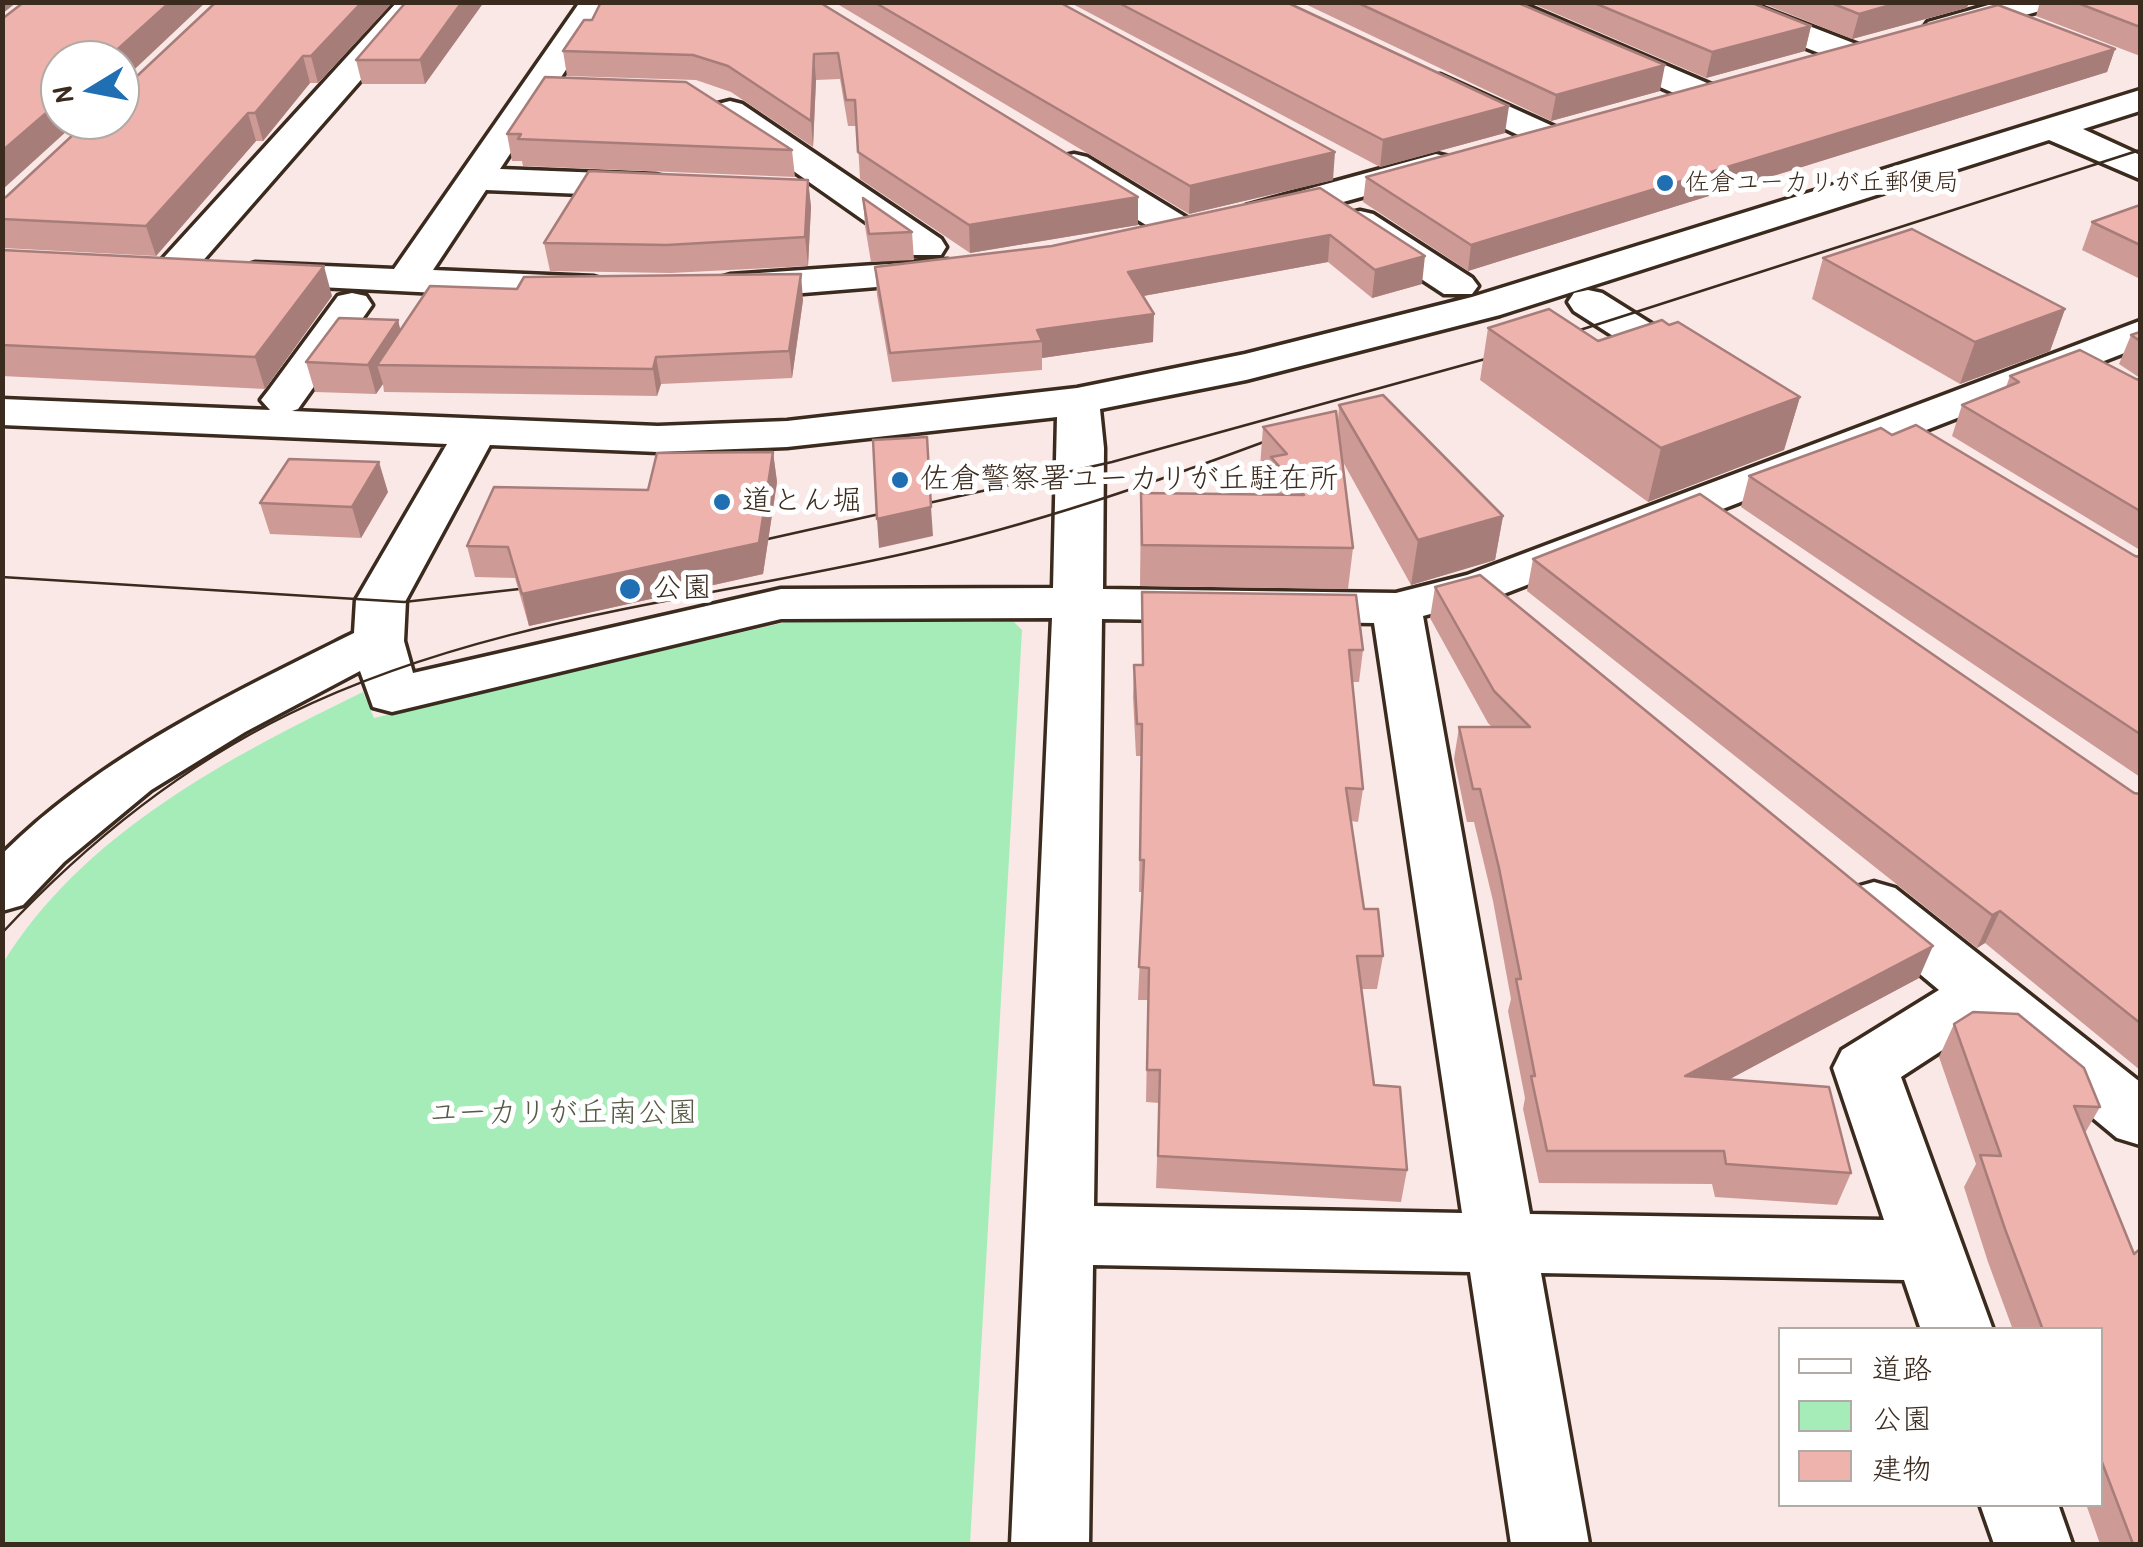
<!DOCTYPE html>
<html>
<head>
<meta charset="utf-8">
<style>
	body { margin:0 }
	#map { position:relative; width:2143px; height:1547px; overflow:hidden; background:#fae8e7; font-family:"Patrick Hand","Klee One",sans-serif }
	canvas { display:block }
	.frame { position:absolute; inset:0; border:5px solid #3b2a1e; pointer-events:none }
	.legend { position:absolute; left:1778px; top:1327px; width:325px; height:180px; box-sizing:border-box; background:#fff; border:2px solid #b1aaa5; margin:0; padding:12px 18px; list-style:none; font-size:30px; color:#3b2a1e }
	.legend li { display:flex; align-items:center; gap:20px; height:50px }
	.legend b { width:50px; border:2px solid #b1aaa5 }
	.north { position:absolute; left:40px; top:40px; width:100px; height:100px; box-sizing:border-box; background:#fff; border:2px solid #b1aaa5; border-radius:50%; rotate:260deg; font-size:28px; font-weight:700; line-height:40px; text-align:center; color:#3b2a1e }
	.north::after { content:''; display:block; margin:auto; width:35px; height:45px; background:#1f6fb2; clip-path:polygon(50% 0,100% 100%,50% 72%,0 100%) }
</style>
</head>
<body>
<div id="map">
<canvas width="2143" height="1547"></canvas>
<div class="frame"></div>
<ul class="legend">
<li><b style="height:12px;background:#fff"></b>道路</li>
<li><b style="height:28px;background:#a6ecb9"></b>公園</li>
<li><b style="height:28px;background:#efb3ae"></b>建物</li>
</ul>
<div class="north">N</div>
</div>
<script>
const c = document.querySelector('canvas').getContext('2d');
c.lineJoin = 'round';
function paint(path, color) { c.fillStyle = color; c.fill(path, 'evenodd'); }
function strokePath(path, color, width, dash) { c.strokeStyle = color; c.lineWidth = width; c.lineCap = dash ? 'butt' : 'round'; c.setLineDash(dash || []); c.stroke(path); }
function write(font, color, halo, rows, align = 'center') {
  c.font = font + ' "Patrick Hand","Klee One",sans-serif'; c.lineWidth = 10; c.setLineDash([]); c.textBaseline = 'middle'; c.strokeStyle = halo; c.fillStyle = color; for (const [text, x, y, turn = 0] of rows) {
    c.save(); c.translate(x, y); c.rotate((+turn || 0) * Math.PI / 180); c.textAlign = isNaN(turn) ? turn : align; if (halo) c.strokeText(text, 0, 0); c.fillText(text, 0, 0); c.restore();
  }
}
paint(new Path2D(`
	M790,621L1014,622L1022,630L970,1544H3L2,965C81,834 231,756 363,692L374,718Z`), '#a6ecb9');
const minor = new Path2D(`
	M397,2H429L186,280H158L152,272L158,264Z
	M580,2H611L500,169L655,175L668,178L673,186L668,194L655,197L486,190L433,270L594,277L608,281L614,289L608,297L594,301L241,283L235,275L241,267L255,263L394,269Z
	M1475,2H1518L1714,86L1719,93L1714,100H1690L1479,9Z
	M1703,2H1747L1861,46L1865,53L1861,60H1837L1707,9Z
	M1999,2H2051L2047,9L1939,39L1923,29L1928,22Z
	M1440,75L1557,128L1563,135L1557,142H1533L1428,92L1423,85L1428,78Z
	M2140,90V111L2083,129L2140,155V179L2049,140L1500,315L1246,380L1100,409L1104,448L1103,589L1396,593L1467,575L2140,321V347L1501,595L1423,616L1530,1214L1884,1220L1833,1068L1842,1050L1939,990L1853,918L1844,903L1853,888L1874,882L1895,888L2140,1082V1145L2117,1138L1981,1025L1901,1077L1993,1330H1921L1904,1280L1541,1273L1589,1544H1511L1470,1272L1093,1265L1089,1544H1011L1052,618L781,619L392,712L373,707L360,671L245,732L151,790L64,862L23,905L2,911V854C102,755 229,695 354,633L356,600L447,444L2,425V399L270,410L261,400L268,391L338,296L352,293L366,296L372,305L298,409L292,411L658,426L787,421L1077,388L1245,354L1472,297ZM1057,417L1053,588L781,589L413,673L404,641L406,600L490,445L658,452L787,447ZM1102,619L1374,623L1462,1213L1094,1206Z
	M730,101L742,104L941,239L946,247L941,255H913L718,118L713,111L718,104Z
	M1074,154L1087,157L1195,223L1201,231L1195,239H1169L1061,173L1056,165L1061,157Z
	M1436,154L1449,157L1454,165L1449,173L1259,225L1246,222L1240,214L1246,206Z
	M1360,211L1373,214L1472,278L1478,286L1472,294H1444L1347,230L1341,222L1347,214Z
	M948,260L962,264L968,272L962,280L730,299L716,295L710,287L716,279L730,275Z
	M1588,290L1602,293L1709,360L1715,369L1709,378L1694,382L1679,378L1574,311L1568,302L1574,293Z
	M1980,1504H2058L2072,1544H1994Z`);
strokePath(minor, '#3b2a1e', 7);
paint(minor, '#fff');
strokePath(new Path2D(`
	M1555,338L2140,150
	M741,545L1112,462L1507,353
	M2,577L404,602L546,586
	M2,933C85,844 179,768 289,714C480,620 698,600 903,554C1033,525 1160,481 1285,434`), '#3b2a1e', 2.5);
paint(new Path2D(`
	M216,2H393L318,83H310L263,141H256L156,256L2,248V198L6,197Z
	M484,2L425,84H362L356,60Z
	M820,2L1138,225L970,253L860,179L857,126H848L840,79L816,80L813,147L731,92L696,80L567,76L563,51L592,20Z
	M834,2H1059L1333,180L1189,214Z
	M1069,2H1286L1505,133L1380,167Z
	M1301,2H1516L1660,91L1551,121Z
	M1529,2H1750L1811,26L1805,51L1706,78Z
	M1759,2H1971L1966,8L1852,39Z
	M2040,2H2140V56L2036,16Z
	M2115,49L2107,72L1468,271L1363,202L1366,177Z
	M507,134L792,150L795,177L523,166L522,161H512Z
	M808,180L811,207L808,266L671,273L550,271L544,243Z
	M1320,188L1422,284L1372,298L1328,262L1143,296L1153,342L1042,358V370L892,382L877,295L875,267L1052,246Z
	M863,198L912,232L914,260L871,262L865,226Z
	M2140,205V279L2082,250L2092,222Z
	M2,250L332,296L265,389L2,376Z
	M1823,258L2065,309L2050,351L1960,384L1812,299Z
	M803,300L792,378L661,384L657,396L384,392L383,384L376,394L315,392L306,362L398,320L400,330Z
	M1488,328L1598,341L1800,397L1784,450L1648,502L1480,380Z
	M2140,332V378L2119,364L2131,335Z
	M2010,376L2140,380V550L1952,436L1962,405L2006,387Z
	M1339,405L1503,516L1495,560L1411,585L1343,462L1353,548L1348,589L1140,586L1141,493L1268,494L1270,479L1260,467L1263,427L1338,421Z
	M1892,435L2135,556L2140,557V777L1741,507L1749,476Z
	M773,452L777,482L763,574L529,626L515,578L475,577L467,546Z
	M388,492L361,538L270,534L260,503Z
	M1533,559L2140,794V1070L1985,943L1977,948L1527,591Z
	M1435,587L1919,978L1729,1079L1851,1173L1837,1205L1715,1197L1712,1184L1539,1183L1523,1109L1525,1098L1508,1011L1511,999L1493,901L1474,822H1467L1454,759L1459,727H1492L1488,723L1430,618Z
	M1142,592L1363,650L1359,682H1352L1363,789L1358,822L1351,821L1364,909L1383,956L1377,989H1361L1374,1085L1407,1170L1401,1202L1156,1188L1159,1103L1146,1102L1148,1000H1138L1143,892H1139L1141,756H1136L1133,697L1134,665H1142Z
	M1954,1024L2100,1107L2085,1133L2134,1254L2140,1544H2100L2086,1504H2100V1330H2013L1988,1262L1964,1187L1976,1164L1939,1057Z`), '#ce9a96');
paint(new Path2D(`
	M2,2H17L2,14Z
	M170,2H206L120,83V60H108V58Z
	M362,2H393L318,83L311,56Z
	M462,2H484L425,84L420,60Z
	M1901,2H1971L1966,8L1852,39L1859,14Z
	M1811,26L1805,51L1706,78L1712,52Z
	M2115,49L2107,72L1468,271L1471,245Z
	M814,54L816,80L813,147L811,121Z
	M303,56L310,83L263,141L255,113Z
	M1665,65L1660,91L1551,121L1556,95Z
	M60,101V120H79L2,190V151Z
	M1509,106L1505,133L1380,167L1383,140Z
	M248,113L256,141L156,256L146,226Z
	M1335,152L1333,180L1189,214L1190,186Z
	M808,180L811,207L808,266L805,237Z
	M1138,197V225L970,253L969,225Z
	M1330,235L1328,262L1127,299L1128,272Z
	M1425,256L1422,284L1372,298L1375,270Z
	M324,266L332,296L265,389L255,357Z
	M801,274L803,300L792,378L789,351Z
	M2065,309L2050,351L1960,384L1975,342Z
	M1154,314L1153,342L1042,358V341L1037,330Z
	M398,320L405,349L377,365L383,384L376,394L368,365Z
	M656,357L661,384L657,396L653,369Z
	M1800,397L1784,450L1648,502L1661,448Z
	M773,452L777,482L763,574L529,626L522,594Z
	M379,462L388,492L361,538L352,507Z
	M931,507L933,536L879,548L877,519Z
	M1503,516L1495,560L1411,585L1418,540Z
	M2000,911L1985,943L1977,948L1992,915Z
	M1933,946L1919,978L1674,1109L1685,1076Z`), '#a77d7a');
const building = new Path2D(`
	M24,2H170L108,58V60H60V101L2,151V19Z
	M216,2H362L311,56H303L255,113H248L146,226L2,219V198L6,197L89,120H120V92Z
	M406,2H462L420,60H356Z
	M601,2H819L1138,197L969,225L858,152L855,100H846L838,53L814,54L811,121L728,66L693,55L563,51L584,20H592Z
	M874,2H1059L1335,152L1190,186Z
	M1117,2H1286L1509,106L1383,140Z
	M1356,2H1516L1665,65L1556,95Z
	M1592,2H1750L1811,26L1712,52Z
	M1829,2H1901L1859,14Z
	M2075,2H2140V27Z
	M1998,5L2115,49L1471,245L1366,177Z
	M545,77L686,82L792,150L518,139L521,134H507Z
	M589,171L808,180L805,237L667,245L544,243Z
	M1320,188L1425,256L1375,270L1330,235L1128,272L1154,314L1037,330L1042,341L890,353L875,267L1052,246Z
	M863,198L912,232L869,234Z
	M2140,205V245L2092,222Z
	M1912,229L2065,309L1975,342L1823,258Z
	M2,250L324,266L255,357L2,345Z
	M801,274L789,351L656,357L653,369L377,365L430,286L517,289L524,277Z
	M1549,309L1598,341L1662,320L1669,325L1678,322L1800,397L1661,448L1488,328Z
	M339,318L398,320L368,365L306,362Z
	M2140,332V341L2131,335Z
	M2080,350L2136,379L2140,380V511L1962,405L2019,382L2010,376Z
	M1383,395L1503,516L1418,540L1339,405Z
	M1336,411L1353,548L1142,545L1141,493L1304,495L1271,457L1287,454L1263,427Z
	M1916,425L2135,556L2140,557V734L1749,476L1881,428L1892,435Z
	M927,437L931,507L877,519L873,440Z
	M773,452L759,543L522,594L508,547L467,546L494,487L648,490L657,453Z
	M289,459L379,462L352,507L260,503Z
	M1700,494L2134,793L2140,794V1023L2000,911L1992,915L1533,559Z
	M1480,575L1933,946L1685,1076L1829,1087L1851,1173L1726,1164L1724,1151H1547L1531,1076H1535L1516,979H1521L1499,868L1480,789H1473L1459,727H1530L1494,691L1435,587Z
	M1142,592L1356,595L1363,650H1349L1363,789L1346,788L1364,909H1378L1383,956H1357L1374,1085L1400,1087L1407,1170L1158,1156L1160,1070H1147L1149,968L1139,967L1144,860H1140L1142,724H1137L1134,665H1143Z
	M1973,1012L2018,1014L2084,1068L2100,1107L2074,1106L2134,1254L2140,1249V1544H2133L2100,1457V1330H2043L2005,1229L1980,1155L2001,1156L1954,1024Z`);
paint(building, '#efb3ae');
strokePath(building, '#a77d7a', 2.5);
for (const [x, y, r, color] of [
	[1665,183,10,"#1f6fb2"],
	[900,480,10,"#1f6fb2"],
	[722,502,10,"#1f6fb2"],
	[630,589,12,"#1f6fb2"]
]) { const dot = new Path2D(); dot.arc(x, y, r, 0, 2 * Math.PI); c.fillStyle = color; c.fill(dot); strokePath(dot, '#fff', 4); }
write('25px', '#3b2a1e', '#fff', [
	["佐倉ユーカリが丘郵便局",1685,183]
], 'left');
write('30px', '#3b2a1e', '#fff', [
	["佐倉警察署ユーカリが丘駐在所",920,480],
	["道とん堀",742,502],
	["公園",652,589]
], 'left');
write('30px', '#565a45', '#fff', [
	["ユーカリが丘南公園",563,1114]
]);
</script>
</body>
</html>
